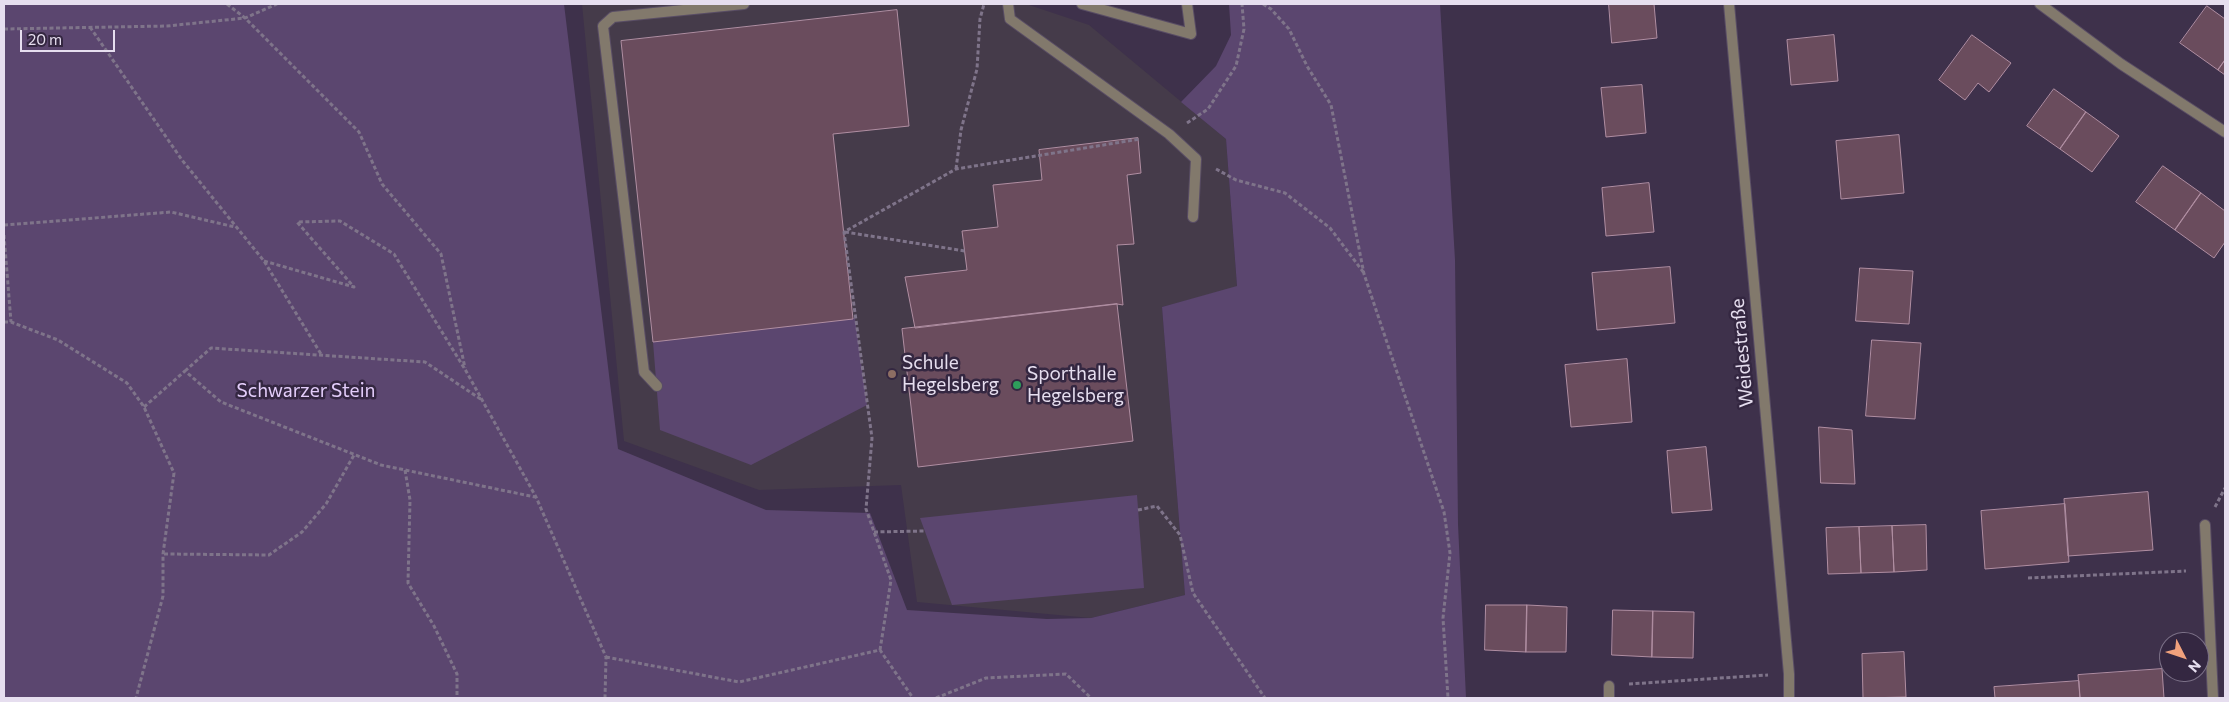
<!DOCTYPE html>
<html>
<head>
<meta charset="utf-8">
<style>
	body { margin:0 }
	#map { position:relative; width:2229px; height:702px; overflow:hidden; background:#3e314b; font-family:Commissioner,sans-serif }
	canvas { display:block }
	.frame { position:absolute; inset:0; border:5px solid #e6deef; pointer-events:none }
	.north { position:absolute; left:2159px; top:632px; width:50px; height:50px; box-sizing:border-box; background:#342741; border:1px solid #7b7087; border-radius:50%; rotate:131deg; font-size:14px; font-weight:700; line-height:20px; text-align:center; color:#e6deef }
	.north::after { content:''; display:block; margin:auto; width:18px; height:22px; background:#f1a17c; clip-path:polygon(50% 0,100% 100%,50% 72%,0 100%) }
	.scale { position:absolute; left:20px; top:30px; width:95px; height:22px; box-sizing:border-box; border:2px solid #e6deef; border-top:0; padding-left:6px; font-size:15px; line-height:18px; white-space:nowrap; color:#e6deef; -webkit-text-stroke:4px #342741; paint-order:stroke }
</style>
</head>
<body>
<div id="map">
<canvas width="2229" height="702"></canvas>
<div class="frame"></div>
<div class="north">N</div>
<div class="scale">20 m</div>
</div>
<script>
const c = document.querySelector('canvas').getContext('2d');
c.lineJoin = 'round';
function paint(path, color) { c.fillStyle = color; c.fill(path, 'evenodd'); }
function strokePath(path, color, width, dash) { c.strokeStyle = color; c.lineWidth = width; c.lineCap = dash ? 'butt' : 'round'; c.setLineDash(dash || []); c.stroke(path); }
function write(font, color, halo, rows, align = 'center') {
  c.font = font + ' Commissioner,sans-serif'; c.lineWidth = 5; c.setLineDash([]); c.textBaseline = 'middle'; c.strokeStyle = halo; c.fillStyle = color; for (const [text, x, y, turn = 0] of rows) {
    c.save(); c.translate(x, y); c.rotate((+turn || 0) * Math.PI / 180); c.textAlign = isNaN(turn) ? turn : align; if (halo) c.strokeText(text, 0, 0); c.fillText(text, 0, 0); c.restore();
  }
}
paint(new Path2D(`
	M582,4H1026L1089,25L1226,139L1237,287L1162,307L1185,595L1091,618L917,602L901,485L759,490L624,441Z`), '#453b4a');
paint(new Path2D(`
	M4,4H564L618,449L766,510L870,513L907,610L1047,619L1091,618L1185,595L1162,307L1237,286L1226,139L1181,102L1216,66L1231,35L1229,4H1440L1455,260L1458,524L1466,698H4Z
	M855,318L867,405L751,465L660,430L653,342Z
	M1137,495L1144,588L952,605L920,518Z`), '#5b466f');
const building = new Path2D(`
	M1609,4H1654L1657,38L1612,43Z
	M2207,6L2225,19V60L2218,70L2180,43Z
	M897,10L909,126L833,134L853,319L653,342L621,41Z
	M1834,35L1838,81L1791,85L1787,40Z
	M1972,35L2011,63L1989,92L1978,83L1965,100L1939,80Z
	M2225,60V75L2218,70Z
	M1642,85L1646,133L1606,137L1601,88Z
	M2054,89L2086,112L2060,149L2027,126Z
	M2086,112L2119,136L2092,172L2060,149Z
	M1899,135L1904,193L1841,199L1836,141Z
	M1138,138L1141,173L1127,175L1134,244L1117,245L1123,305L1117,304L915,328L905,277L967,270L962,231L998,227L993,185L1042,180L1039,150Z
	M2163,166L2201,193L2175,230L2136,202Z
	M1649,183L1654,232L1606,236L1602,188Z
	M2201,193L2225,211V242L2214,258L2175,230Z
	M1670,267L1675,323L1597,330L1592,273Z
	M1860,268L1913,271L1909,324L1856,321Z
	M1117,304L1133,441L918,467L902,329Z
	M1872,340L1921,343L1915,419L1866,416Z
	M1627,359L1632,422L1571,427L1565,365Z
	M1819,427L1852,430L1855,484L1821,483Z
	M1706,447L1712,510L1672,513L1667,451Z
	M2148,492L2153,550L2068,556L2064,499Z
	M2065,504L2069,562L1985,569L1981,511Z
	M1926,525L1927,570L1894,572L1892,526Z
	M1892,526L1894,572L1861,573L1859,527Z
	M1859,527L1861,573L1828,574L1826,528Z
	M1486,605H1527L1526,652L1485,650Z
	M1527,605L1567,607L1566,652H1526Z
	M1613,610L1653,611L1652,657L1612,655Z
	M1653,611L1694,612L1693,658L1652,657Z
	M1904,652L1906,697L1863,698L1862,654Z
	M2162,669L2164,698H2080L2078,675Z
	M2079,681L2080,698H1995L1994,687Z`);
paint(building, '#6a4c5d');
strokePath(building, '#b08ea2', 1);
const lane = new Path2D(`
	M1008,4L1010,19L1169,134L1196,159L1193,217
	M657,386L644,372L603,26L613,17L744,4`);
const street = new Path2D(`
	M1082,4L1191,34L1187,4
	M1729,4L1789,674V698
	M2040,4L2121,64L2225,132
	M2205,525L2213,698
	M1609,686V698`);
strokePath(lane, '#594d65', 12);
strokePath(street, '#594d65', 12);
strokePath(new Path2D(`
	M227,4L245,18L359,132L382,184L441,254L465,368
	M1263,4L1271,9L1289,29L1307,66L1331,105L1364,274L1444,512L1450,553L1443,618L1448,698
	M90,27L182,160L264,261L321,354
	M4,29L167,26L245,18L277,4
	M1187,123L1208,109L1236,66L1244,29L1242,4
	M956,169L961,130L977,69L980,19L984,4
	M1216,169L1236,180L1285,193L1330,228L1364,273
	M4,225L171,212L235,227
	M845,232L965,251
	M4,235L11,322
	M264,261L354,287L297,222L340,221L394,254L466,371L536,497L606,657L605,698
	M4,322H11L58,340L127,383L144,407L174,473L163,554V596L136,698
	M185,371L211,348L425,362L482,400
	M144,407L185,371L221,402L381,465L535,497
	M405,470L410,500L408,583L434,626L457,674V698
	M2215,507L2225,488
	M1138,510L1157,506L1180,535L1193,593L1265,698
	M874,532L925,531
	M164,554L269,555L302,532L326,504L354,455
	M2028,578L2186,571
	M880,650L891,580L866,509L872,438L844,232L956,169L1140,139
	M606,657L739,682L880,650L913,698
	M1629,684L1768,675
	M936,698L986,678L1066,674L1091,698`), '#7f748a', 3, [4, 2.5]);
strokePath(lane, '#82796c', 10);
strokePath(street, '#82796c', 10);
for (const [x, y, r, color] of [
	[892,374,5,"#8d6e63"],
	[1017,385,5,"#2e9e5b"]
]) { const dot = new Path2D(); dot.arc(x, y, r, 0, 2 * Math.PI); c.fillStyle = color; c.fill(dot); strokePath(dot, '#342741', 2); }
write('19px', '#e6deef', '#342741', [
	["Weidestraße",1742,353,-95]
]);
write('19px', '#e6deef', '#342741', [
	["Schule",902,363],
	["Hegelsberg",902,385],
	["Sporthalle",1027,374],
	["Hegelsberg",1027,396]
], 'left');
write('19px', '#e3cdfa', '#342741', [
	["Schwarzer Stein",306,391]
]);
</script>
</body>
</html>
